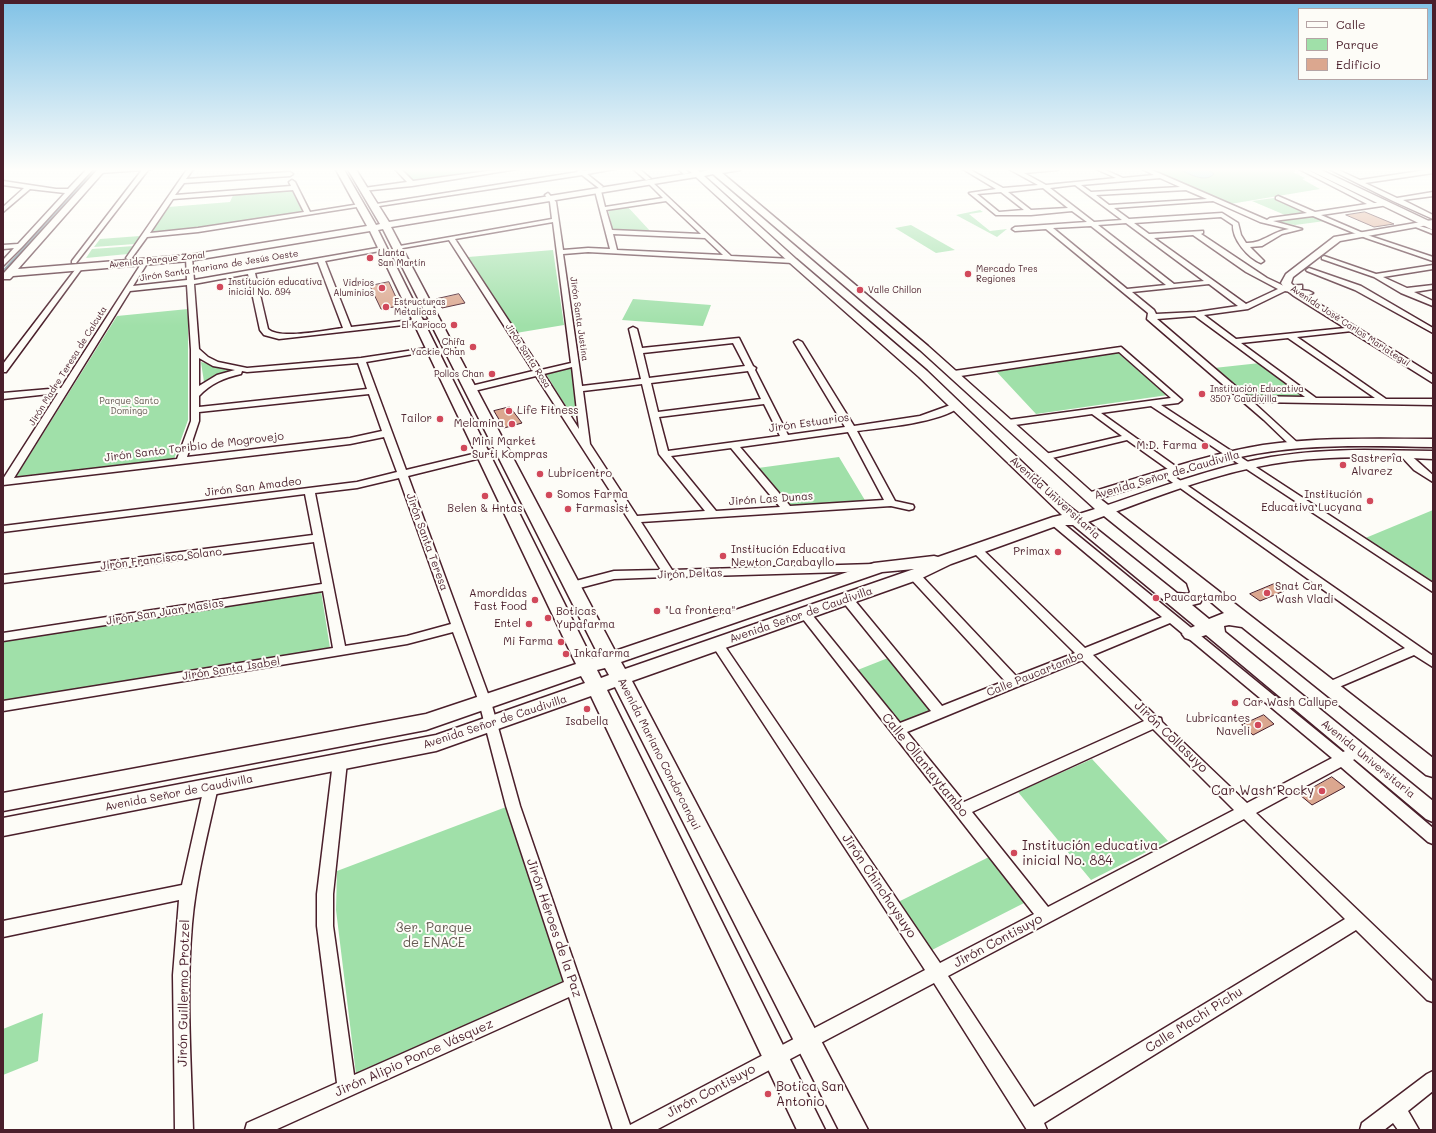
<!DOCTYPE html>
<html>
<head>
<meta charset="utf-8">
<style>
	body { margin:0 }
	#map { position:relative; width:1436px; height:1133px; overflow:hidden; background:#fdfcf7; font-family:Mali,sans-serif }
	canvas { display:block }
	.frame { position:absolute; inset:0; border:4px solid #4a1f2b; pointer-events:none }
	.legend { position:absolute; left:1298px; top:8px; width:130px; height:72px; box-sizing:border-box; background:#fdfcf7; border:1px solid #b5a4a5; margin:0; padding:5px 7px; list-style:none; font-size:12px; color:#4a1f2b }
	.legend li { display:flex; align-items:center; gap:8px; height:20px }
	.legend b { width:20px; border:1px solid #b5a4a5 }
</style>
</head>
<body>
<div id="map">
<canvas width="1436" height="1133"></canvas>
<div class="frame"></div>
<ul class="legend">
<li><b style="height:5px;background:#fdfcf7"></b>Calle</li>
<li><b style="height:11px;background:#a0e0a9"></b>Parque</li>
<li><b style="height:11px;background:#dba78f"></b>Edificio</li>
</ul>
</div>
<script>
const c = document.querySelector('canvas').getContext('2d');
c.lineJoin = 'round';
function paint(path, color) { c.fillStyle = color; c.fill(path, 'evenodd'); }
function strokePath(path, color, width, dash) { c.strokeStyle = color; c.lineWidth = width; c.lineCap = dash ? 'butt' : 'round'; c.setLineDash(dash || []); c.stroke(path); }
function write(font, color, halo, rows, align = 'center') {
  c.font = font + ' Mali,sans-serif'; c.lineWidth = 4; c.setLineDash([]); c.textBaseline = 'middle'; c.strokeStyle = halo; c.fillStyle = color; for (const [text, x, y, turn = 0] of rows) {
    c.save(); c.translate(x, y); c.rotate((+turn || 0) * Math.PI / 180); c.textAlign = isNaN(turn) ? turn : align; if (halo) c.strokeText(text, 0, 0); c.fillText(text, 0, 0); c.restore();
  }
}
paint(new Path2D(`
	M402,168H479L483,172L415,182Z
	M1150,168H1290L1295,171L1293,172L1305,178L1302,179L1320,189L1230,204Z
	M291,189L303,213L195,229L150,234L168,207L230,202L234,193Z
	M1274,198L1307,212L1285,215L1252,201Z
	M627,206L651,232L613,231L608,209Z
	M980,210L983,212L969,214L990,231L1007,229L997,237L956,215Z
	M1313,216L1325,221L1295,225L1270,221Z
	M911,225L955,250L936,253L895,228Z
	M140,236L135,244L94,247L100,239Z
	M134,246L128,254L86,258L92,249Z
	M553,250L564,325L516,333L468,257Z
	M633,299L711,305L703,326L622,320Z
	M188,309V420L174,459L16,477L117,316Z
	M1117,352L1168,395L1036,414L994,369Z
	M201,362L236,371L204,382Z
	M1260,363L1305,397L1245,395L1214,368Z
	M571,368L579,415L572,416L546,374Z
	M839,457L866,502L790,507L758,468Z
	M1433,510V585L1363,539Z
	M321,591L330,648L3,703V641Z
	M888,658L931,711L897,725L855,671Z
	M1092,759L1168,841L1091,880L1018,792Z
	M506,807L564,981L356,1074L336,910L337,871Z
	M991,856L1026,902L930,951L898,902Z
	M43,1013L38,1061L3,1075V1029Z`), '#a0e0a9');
const water = new Path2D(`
	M1174,168C1183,167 1207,166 1214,174C1203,185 1185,170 1174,168Z`);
paint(water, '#87d6e4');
strokePath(water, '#6f8d9a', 1);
strokePath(new Path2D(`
	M3,271L97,168`), '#6f8d9a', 2);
const building = new Path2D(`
	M1365,212L1394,224L1374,227L1346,215Z
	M389,282L400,306L381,309L370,286Z
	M459,294L465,303L442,308L437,299Z
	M510,407L522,423L504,428L494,411Z
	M1274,584L1284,591L1260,601L1250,594Z
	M1264,715L1274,724L1253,735L1242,725Z
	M1332,777L1345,787L1312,805L1300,795Z`);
paint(building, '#dba78f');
strokePath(building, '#4a1f2b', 1);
const minor = new Path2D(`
	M88,168H94L22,247L3,266V260L14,248L3,249V245L18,244L65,193L30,189L3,212V207L24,188L3,185V181L56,189H68Z
	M129,168H155L148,170L76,263H72V261L142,170L100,173L97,171Z
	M188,168H194L186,179L290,172L293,174L290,176L184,183L175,195L291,186L289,182L292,180L295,182L310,212L360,204L363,206L198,232L147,237L131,259H127L126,258ZM293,190L304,212L198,228L150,233L173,199Z
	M394,168H400L413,181L511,168H523L412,186L362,191L361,190L364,188L407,182Z
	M608,168H620L587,174L602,186L603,187L600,189L582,175L373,207L370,205L578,172L577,171L580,169L584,171Z
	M632,168H638L651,179L646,180Z
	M677,168H683L689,173L684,174Z
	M961,168H967L1003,188L1038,185L1007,168H1014L1019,170L1060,168L1057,170L1024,173L1046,185L1116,178L1094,168H1101L1123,178L1154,175L1140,168H1147L1267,220L1270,218L1307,213L1276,199V197L1278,196L1315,212L1367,204L1297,168H1304L1374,203H1384V205L1382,206L1321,215L1370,236L1433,257V261L1366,238L1313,216L1273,221L1302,229L1282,234L1262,246L1250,247L1264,261L1261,263C1248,258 1232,239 1233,225L1221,217L1134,223L1149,234L1203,231V233L1201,234L1267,278L1284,286L1302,285V289H1294L1309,291L1313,293L1309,295L1285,291L1248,309L1204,315L1236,339L1355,327L1356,329L1352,331L1297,337L1386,399H1433V405L1253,402L1300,445L1295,448L1292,447L1264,420L1147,319L1148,313L1046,229L1015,231L1012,229L1015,227L1087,222L1072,211L1031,215H996L969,193L996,189ZM1160,178L1180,187L1091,192L1081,185ZM1075,185L1122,220L1094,222L1050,188ZM1043,188L1068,208L1031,210L1008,192ZM1186,190L1207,199L1109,205L1096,195ZM1001,192L1024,210L999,212L977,194ZM1213,201L1260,222L1289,229C1273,231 1262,244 1246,243L1241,235L1238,223L1222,213L1129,219L1114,208ZM1126,223L1204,281L1174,284L1098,225ZM1091,226L1166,285L1127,289L1053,228ZM1193,235L1246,272L1278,289L1246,304L1154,238ZM1209,284L1238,306L1197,312L1156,314L1154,310L1132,292ZM1195,316L1305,397L1247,396L1157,319ZM1288,338L1375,398H1316L1241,343Z
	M1327,168H1334L1360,180L1433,169V173L1365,183L1397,198L1433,192V196L1403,200L1433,215V219L1393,201Z
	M651,181L731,256L793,259L796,261L793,263L588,252L563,254L582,386L641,379L629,329L633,327L637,329L642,348L739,338L753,366L756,368L755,370L788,435L845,427L794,342L798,340L802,342L854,426L920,416L956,403L960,406C945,422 880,428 857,431L895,501L913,505L914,507L913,509L909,510L891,506L641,522L672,570L874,564L878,565L880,568L878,571L674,577L670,579L666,577L614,579L572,590L566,586L568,583L614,571L661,570L536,376L470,392L466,389L467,387L533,371L449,240L397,249L394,247L552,219L550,202L545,195L548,193L556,202L563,250L588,248L610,249L595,191L598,189L601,191L605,207L663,198L649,184ZM666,201L701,234L612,230L606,210ZM553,222L571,363L541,370L455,239ZM613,234L705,238L723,255L617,250ZM733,343L745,366L649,378L643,353ZM572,367L579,429L544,374ZM748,371L761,399L658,412L651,383ZM642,384L659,454L705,511L637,516L590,444L583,391ZM764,404L780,436L668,451L659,417ZM848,432L884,500L790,506L740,447ZM731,448L780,507L716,511L671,456Z
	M1413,224L1433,230V234L1413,226Z
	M383,247L386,249L385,250L325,261L351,327L412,320H439V324H412L279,339L264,335L260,330L248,274L194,284L199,349L208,357L218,362L247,368L361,358L434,347L435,349L431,351L366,362L406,470L502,447L507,450L505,452L408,476L491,702L520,806L630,1125L925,970L714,648L712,645L714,642H722L940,963L1034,914L799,614L801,611H809L900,723L931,711L843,602L841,599L843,596H851L942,706L1005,681L910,578L908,575L910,572H918L1016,676L1075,653L972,551L971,549L972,547H980L1085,648L1162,617L1051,524L1050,522L1055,519L1059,520L1343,752L1358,745L1363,747L1365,751L1363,755L1353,760L1433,828V844L1428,842L1341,767L1256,813L1433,982V1002L1427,1000L1356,930L1044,1123L1047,1130H1027L934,983L656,1130H613L569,997L275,1130H245L247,1123L337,1083L317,926V894L333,762L335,758L340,756L345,758L347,762L333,894V926L354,1075L564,982L506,806L479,702L453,632L407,644L3,711V701L333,648L323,591L3,641V633L322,584L314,542L3,583V575L313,535L305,494L3,532V526L357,482L397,472L384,437L350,444L3,485V479L58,393L3,399V393L61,388L143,261L148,262L133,286L187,280L186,258L189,256L192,258L194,280ZM318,262L343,328C327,330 280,340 268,329L255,273ZM187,285L191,350V421L177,459L14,478L130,291ZM199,358L213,366L235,370L217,375L199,386ZM358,363L367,389L199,407V396C211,383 224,378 241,374L242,371L247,372ZM369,394L382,431L350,438L187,457L199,421V412ZM399,478L451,624L407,636L345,646L315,493L357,488ZM1170,623L1332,758L1247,803L1162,722L1161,718L1157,717L1093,655ZM1082,660L1144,721L964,802L907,732ZM1153,729L1234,810L1048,907L972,812ZM1244,819L1345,919L1034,1107L948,976Z
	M1324,256L1376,274L1433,265V269L1383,277L1407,288L1433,285V289L1414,292L1433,301V306L1401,293L1374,277L1322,259V257Z
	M78,266L83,267L6,372H3V364Z
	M1309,268L1361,286L1433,328V333L1355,290L1307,271L1306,270Z
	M1121,347L1182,400L1178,403L1161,405L1433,583V592L1151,406L1101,413L1178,468L1180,470L1178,472H1172L1127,440L1044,460L1041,459L1039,457L1041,455L1122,436L1092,414L1008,426L1003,423L1008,420L1171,398L1119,352L954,377L950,374L954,371Z
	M1404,451C1408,452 1427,470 1433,475V482L1414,470L1399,454Z
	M1165,470L1433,656V667L1414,655L1332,690L1328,692L1324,690L1322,687L1324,684L1405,648L1162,475L1160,473L1162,471Z
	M211,781L216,783L218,787C208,832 196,878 192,924C186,992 191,1061 193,1130H175L173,975L179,900L3,937V921L182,885L204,787L206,783Z
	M1433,1071V1091L1408,1111L1419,1130H1398L1393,1123L1384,1130H1360L1362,1123L1427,1074Z`);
const tertiary = new Path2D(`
	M1433,220V224L1340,241L1293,277L1291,283L1300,292L1433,375V383L1294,296L1285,289L1281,283L1286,274L1334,237Z
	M1433,439V447C1369,446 1303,443 1240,457C1189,468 1140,488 1089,501L1083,497L1084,494C1144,477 1202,455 1263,445C1319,437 1376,439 1433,439Z
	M1364,450L1433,451V459C1379,457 1325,455 1272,464C1217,473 1164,494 1112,513H1102L1100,510L1102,507C1158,488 1213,467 1271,457C1302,452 1333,450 1364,450Z`);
const secondary = new Path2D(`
	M99,168H107L18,269L189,255L367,226L335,168H343L376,225L380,224L347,168H355L389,222L692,173L687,168H695L700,172L709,170L707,168H741L740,170L722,173L928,346L1094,494L1433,758V777L1426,775L1242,627L1229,625L1224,626L1225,632L1433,801V822L1426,819L1206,635L1191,640L1185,638L1182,634L1185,630L1195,626L1073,525H1059L951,564L920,579L632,681L868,1130H839L615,687L607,690L825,1130H797L591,696L436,751L3,836V818L436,735L585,683L581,676L426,730L3,811V793L426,714L576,664L370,231L189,261L13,276L10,279H3V274ZM713,174L920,350L1095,509L1079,514L1065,503L927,371L796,259L704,176ZM696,177L790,263L919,377L1062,515L1053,517L938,557L934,556L874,563L615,651L391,227ZM383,229L599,656L592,659L378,230ZM1104,516L1187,583L1190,592L1188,594L1177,593L1088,522ZM914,569L625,669L621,662L882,572ZM1204,596L1224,613L1209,619L1192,605L1200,603ZM605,668L609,675L601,678L597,670Z`);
const trunk = new Path2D(`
	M1305,168H1317L1433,223V230Z`);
strokePath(minor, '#4a1f2b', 3);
strokePath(tertiary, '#4a1f2b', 3);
strokePath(secondary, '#4a1f2b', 3);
strokePath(trunk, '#4a1f2b', 3);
paint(minor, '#fdfcf7');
paint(tertiary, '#fdfcf7');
paint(secondary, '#fdfcf7');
paint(trunk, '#fdfcf7');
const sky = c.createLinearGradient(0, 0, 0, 326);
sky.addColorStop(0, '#81c2e6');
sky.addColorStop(0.52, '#fefefb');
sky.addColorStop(1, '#fefefb00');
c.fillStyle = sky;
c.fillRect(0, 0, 1436, 326);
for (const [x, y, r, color] of [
	[370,258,4,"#d1495b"],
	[968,274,4,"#d1495b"],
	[220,287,4,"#d1495b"],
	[382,288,4,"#d1495b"],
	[860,290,4,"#d1495b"],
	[386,307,4,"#d1495b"],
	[454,325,4,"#d1495b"],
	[473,347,4,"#d1495b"],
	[492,374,4,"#d1495b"],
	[1202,394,4,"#d1495b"],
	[509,411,4,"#d1495b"],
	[440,419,4,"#d1495b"],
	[512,424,4,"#d1495b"],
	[1205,446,4,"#d1495b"],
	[464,448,4,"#d1495b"],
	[1343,465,4,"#d1495b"],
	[540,474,4,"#d1495b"],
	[549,495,4,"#d1495b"],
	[485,496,4,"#d1495b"],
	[1370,501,4,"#d1495b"],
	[568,509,4,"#d1495b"],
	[1058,552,4,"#d1495b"],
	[723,556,4,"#d1495b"],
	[1267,593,4,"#d1495b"],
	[1156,598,4,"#d1495b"],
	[535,600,4,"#d1495b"],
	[657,611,4,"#d1495b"],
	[548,618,4,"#d1495b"],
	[529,624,4,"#d1495b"],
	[561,642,4,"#d1495b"],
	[566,654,4,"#d1495b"],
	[1235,703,4,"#d1495b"],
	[587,709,4,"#d1495b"],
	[1258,725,4,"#d1495b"],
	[1322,791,4,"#d1495b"],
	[1014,853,4,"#d1495b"],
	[768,1094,4,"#d1495b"]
]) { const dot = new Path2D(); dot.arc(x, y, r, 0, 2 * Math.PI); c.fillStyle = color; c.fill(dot); strokePath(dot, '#fdfcf7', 1.5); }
write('9px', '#4a1f2b', '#fdfcf7', [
	["Llanta",378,253],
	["San Martín",378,263],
	["Mercado Tres",976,269],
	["Regiones",976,279],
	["Institución educativa",228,282],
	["inicial No. 894",228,292],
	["Vidrios",374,283,"right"],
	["Aluminios",374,293,"right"],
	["Valle Chillon",868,290],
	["Estructuras",394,302],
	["Metalicas",394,312],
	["El Karioco",446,325,"right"],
	["Chifa",465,342,"right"],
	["Yackie Chan",465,352,"right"],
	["Pollos Chan",484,374,"right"],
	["Institución Educativa",1210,389],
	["3507 Caudivilla",1210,399]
], 'left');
write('9px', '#4a1f2b', '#fdfcf7', [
	["Avenida Parque Zonal",157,260,-6],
	["Jirón Santa Mariana de Jesús Oeste",219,266,-9],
	["Jirón Santa Justina",579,319,82],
	["Avenida José Carlos Maríategui",1350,326,33],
	["Jirón Santa Rosa",528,356,57],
	["Jirón Madre Teresa de Calcuta",68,366,-58]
]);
write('9px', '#645951', '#fdfcf7', [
	["Parque Santo",129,401],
	["Domingo",129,411]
]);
write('11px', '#4a1f2b', '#fdfcf7', [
	["Life Fitness",517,411],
	["Tailor",432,419,"right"],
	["Melamina",504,424,"right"],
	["Mini Market",472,442],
	["Surti Kompras",472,455],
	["M.D. Farma",1197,446,"right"],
	["Sastrerîa",1351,459],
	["Alvarez",1351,472],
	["Lubricentro",548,474],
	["Somos Farma",557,495],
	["Institución",1362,495,"right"],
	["Educativa Lucyana",1362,508,"right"],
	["Belen & Hntas",485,509,"center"],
	["Farmasist",576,509],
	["Institución Educativa",731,550],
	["Newton Carabayllo",731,563],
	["Primax",1050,552,"right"],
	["Snat Car",1275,587],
	["Wash Vladi",1275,600],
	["Amordidas",527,594,"right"],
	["Fast Food",527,607,"right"],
	["Paucartambo",1164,598],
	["\"La frontera\"",665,611],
	["Boticas",556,612],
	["Yupafarma",556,625],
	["Entel",521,624,"right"],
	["Mi Farma",553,642,"right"],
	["Inkafarma",574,654],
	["Car Wash Callupe",1243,703],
	["Lubricantes",1250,719,"right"],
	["Naveli",1250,732,"right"],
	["Isabella",587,722,"center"]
], 'left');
write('11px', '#4a1f2b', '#fdfcf7', [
	["Jirón Estuarios",809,423,-8],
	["Jirón Santo Toribio de Mogrovejo",194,447,-7],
	["Avenida Señor de Caudivilla",1167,475,-16],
	["Jirón San Amadeo",253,487,-7],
	["Avenida Universitaria",1055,498,42],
	["Jirón Las Dunas",771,499,-4],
	["Jirón Santa Teresa",427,542,70],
	["Jirón Francisco Solano",161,559,-7],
	["Jirón Deltas",690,574,-2],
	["Jirón San Juan Masías",165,612,-9],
	["Avenida Señor de Caudivilla",801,615,-19],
	["Jirón Santa Isabel",231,669,-9],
	["Calle Paucartambo",1035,674,-22],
	["Avenida Señor de Caudivilla",495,722,-18],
	["Avenida Mariano Condorcanqui",659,754,63],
	["Avenida Universitaria",1368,759,39],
	["Avenida Señor de Caudivilla",179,793,-11]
]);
write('13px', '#4a1f2b', '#fdfcf7', [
	["Jirón Collasuyo",1171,737,44],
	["Calle Ollantaytambo",925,765,51],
	["Jirón Chinchaysuyo",879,886,56],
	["Jirón Héroes de la Paz",554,928,71],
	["Jirón Contisuyo",998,941,-28],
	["Jirón Guillermo Protzel",184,993,-89],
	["Calle Machi Pichu",1194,1020,-32],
	["Jirón Alipio Ponce Vásquez",414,1058,-24],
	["Jirón Contisuyo",711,1091,-28]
]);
write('13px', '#4a1f2b', '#fdfcf7', [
	["Car Wash Rocky",1314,791,"right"],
	["Institución educativa",1022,846],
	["inicial No. 884",1022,861],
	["Botica San",776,1087],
	["Antonio",776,1102]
], 'left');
write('13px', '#645951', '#fdfcf7', [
	["3er. Parque",434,928],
	["de ENACE",434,943]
]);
</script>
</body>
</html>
